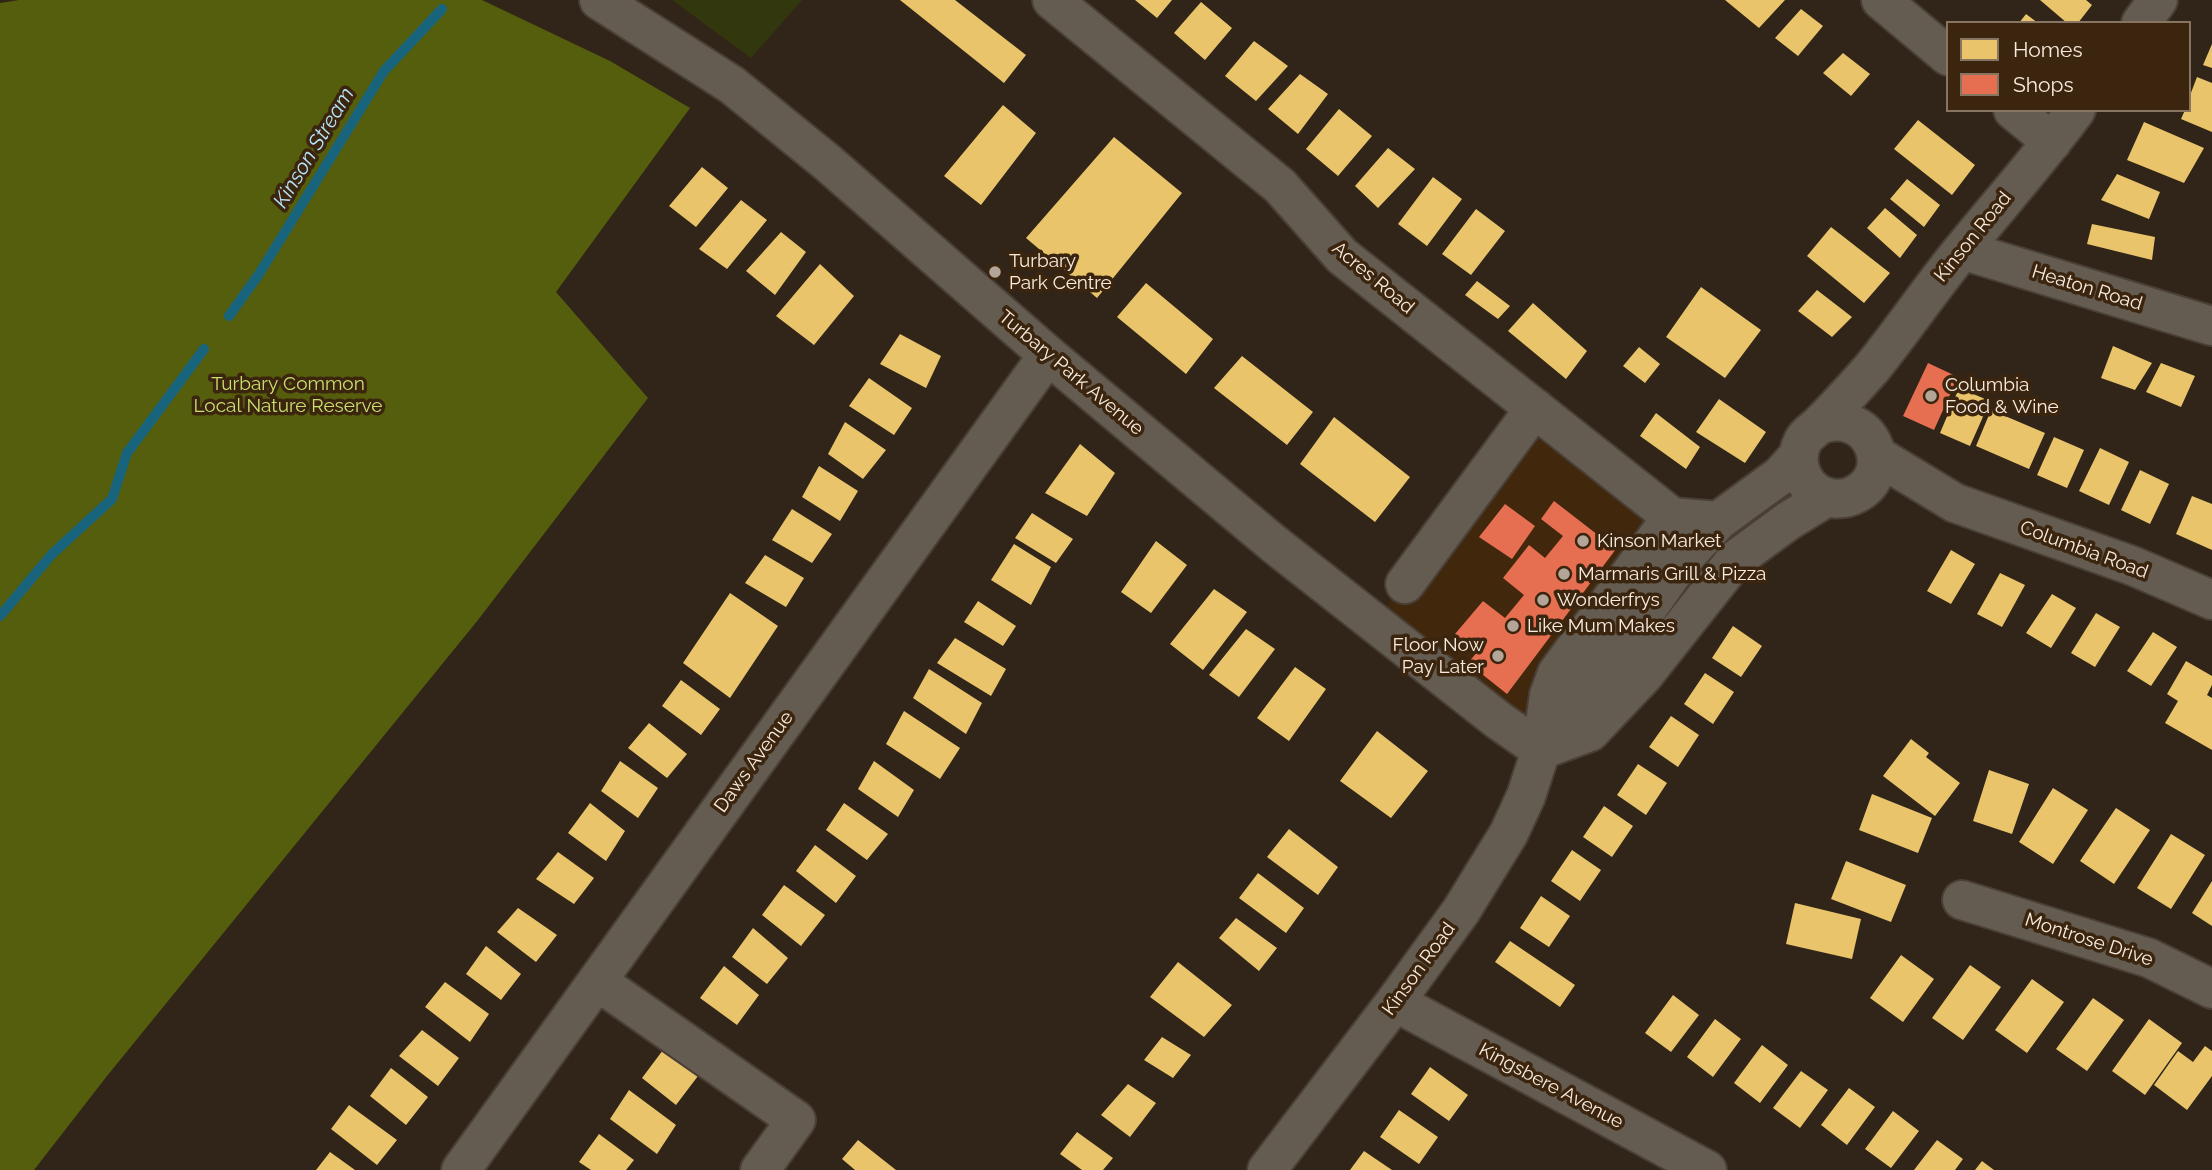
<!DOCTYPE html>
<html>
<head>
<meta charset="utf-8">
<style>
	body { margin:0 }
	#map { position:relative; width:2212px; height:1170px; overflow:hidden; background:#302518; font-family:Raleway,sans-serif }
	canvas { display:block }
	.legend { position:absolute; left:1946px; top:21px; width:245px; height:91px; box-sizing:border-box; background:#3b250e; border:2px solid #877461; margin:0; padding:9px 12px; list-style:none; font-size:21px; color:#faebde }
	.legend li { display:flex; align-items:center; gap:14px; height:35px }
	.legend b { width:35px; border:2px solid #877461 }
</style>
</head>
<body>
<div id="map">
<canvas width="2212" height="1170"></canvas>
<ul class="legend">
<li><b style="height:19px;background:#e9c46a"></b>Homes</li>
<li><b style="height:19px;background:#e76f51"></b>Shops</li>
</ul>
</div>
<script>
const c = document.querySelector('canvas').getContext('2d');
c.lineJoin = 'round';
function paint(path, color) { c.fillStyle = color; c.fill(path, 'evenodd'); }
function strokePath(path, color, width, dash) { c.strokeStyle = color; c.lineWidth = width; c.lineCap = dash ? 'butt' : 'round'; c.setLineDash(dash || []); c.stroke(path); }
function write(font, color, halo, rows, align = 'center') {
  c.font = font + ' Raleway,sans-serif'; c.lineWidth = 7; c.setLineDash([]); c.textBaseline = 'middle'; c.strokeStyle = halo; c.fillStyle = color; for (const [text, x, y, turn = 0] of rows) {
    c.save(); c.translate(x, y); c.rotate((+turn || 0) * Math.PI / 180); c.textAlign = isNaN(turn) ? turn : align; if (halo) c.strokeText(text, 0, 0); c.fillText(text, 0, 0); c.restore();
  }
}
paint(new Path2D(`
	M1535,408L1672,517L1541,750L1375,622Z`), '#41280d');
paint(new Path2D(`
	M672,0H802L751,58Z`), '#33370e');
paint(new Path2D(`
	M19,0H482L610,61L690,108L556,292L648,398L478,620L107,1076L34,1170H0V3Z`), '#555e0c');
paint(new Path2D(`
	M900,0H955L1026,55L1004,83Z
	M1135,0H1172L1157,18Z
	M1725,0H1785L1759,28Z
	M2040,0H2086L2092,5L2078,23H2067Z
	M1201,2L1232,28L1205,60L1174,33Z
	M1801,9L1823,26L1798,56L1775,38Z
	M2026,14L2038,23H2019Z
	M1254,41L1288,66L1256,101L1225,76Z
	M2212,44V68L2203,65Z
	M1843,53L1870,74L1851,96L1823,73Z
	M1300,74L1328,94L1298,134L1268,109Z
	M2197,77L2212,83V132L2181,119L2185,110H2189V98Z
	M1003,105L1036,133L981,205L944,176Z
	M1339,109L1372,136L1338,176L1306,149Z
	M1918,120L1975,165L1952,195L1894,149Z
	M2144,122L2204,148L2184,183L2127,160Z
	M1114,137L1182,193L1097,298L1026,238Z
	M1388,148L1415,169L1378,208L1355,186Z
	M702,167L728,188L696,227L669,206Z
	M2117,174L2160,192L2149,219L2101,200Z
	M1433,177L1462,199L1427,246L1398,224Z
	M1907,179L1940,205L1924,227L1890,199Z
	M741,200L767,220L727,269L699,249Z
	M1885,208L1917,235L1900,258L1867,228Z
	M1476,209L1505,231L1471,275L1442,254Z
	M2092,224L2155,237L2152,260L2087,244Z
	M1831,227L1890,273L1864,303L1807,256Z
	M781,232L806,252L775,295L746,271Z
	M820,264L854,296L814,345L776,316Z
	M1477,281L1510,306L1498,319L1465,295Z
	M1146,283L1213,339L1186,374L1117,317Z
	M1701,287L1761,330L1725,378L1666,337Z
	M1817,290L1852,317L1832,337L1798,311Z
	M1533,303L1587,351L1566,379L1508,331Z
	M900,334L941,356L926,388L880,364Z
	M2113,346L2152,363L2135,390L2101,378Z
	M1639,347L1660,364L1645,383L1623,366Z
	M1242,356L1313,412L1287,445L1214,388Z
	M2161,363L2195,376L2181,407L2146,392Z
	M869,378L912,408L894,435L849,406Z
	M1959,388L1990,401L1970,446L1940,433Z
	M1719,399L1766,432L1745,463L1696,432Z
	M1991,410L2045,433L2029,469L1976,446Z
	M1656,413L1700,447L1686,469L1640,436Z
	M1334,417L1410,477L1375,522L1300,464Z
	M845,422L886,450L863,479L828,454Z
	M2054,437L2084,450L2067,488L2037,475Z
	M1080,444L1115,473L1087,516L1045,493Z
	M2100,448L2129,462L2109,505L2079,491Z
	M819,466L858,491L840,521L802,497Z
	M2140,470L2169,484L2150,524L2121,510Z
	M2192,496L2212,504V550L2176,534Z
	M792,509L832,534L812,563L772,540Z
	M1032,513L1073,539L1056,563L1015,538Z
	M1156,541L1187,565L1151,613L1121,592Z
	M1014,544L1051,567L1031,605L991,580Z
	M1951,550L1975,564L1951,604L1927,591Z
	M765,555L804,578L786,607L745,583Z
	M2000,573L2025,585L2002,627L1977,614Z
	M1214,589L1247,612L1203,670L1170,644Z
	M730,593L778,626L730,698L683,663Z
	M2052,594L2076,608L2051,648L2026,633Z
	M978,601L1016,626L1003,646L964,622Z
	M2096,613L2120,627L2095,667L2071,653Z
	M1733,626L1762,646L1741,677L1712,658Z
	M1246,629L1275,649L1239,697L1209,675Z
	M2153,632L2177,647L2151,686L2127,671Z
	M955,638L1006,669L991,696L937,663Z
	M2186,661L2212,676V685L2207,695L2212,698V750L2165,723L2178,701L2167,694Z
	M1295,667L1326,689L1289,741L1257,718Z
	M929,669L982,703L966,734L913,698Z
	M1705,673L1734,692L1713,724L1684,704Z
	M681,680L720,709L701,735L662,706Z
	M904,711L960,748L940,779L886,744Z
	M1671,716L1699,735L1678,767L1649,747Z
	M649,723L687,754L667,778L628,748Z
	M1377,731L1428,771L1391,818L1340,781Z
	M1911,739L1929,753L1926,757L1960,783L1935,816L1883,776Z
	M620,761L658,788L638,818L601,791Z
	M874,761L914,790L898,817L858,789Z
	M1638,764L1667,783L1646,815L1617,795Z
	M1989,770L2029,784L2012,834L1973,821Z
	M2053,788L2088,810L2053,864L2019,842Z
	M1872,794L1932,818L1918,853L1859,830Z
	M590,803L625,831L606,861L568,833Z
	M844,803L888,834L867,860L826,830Z
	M1604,806L1633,826L1612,857L1583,837Z
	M2116,808L2150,830L2114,884L2080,861Z
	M1289,829L1338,867L1318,895L1267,857Z
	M2171,834L2205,855L2171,909L2137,888Z
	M815,845L856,876L836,903L796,871Z
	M1572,850L1601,870L1580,901L1551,881Z
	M558,852L594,878L574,904L536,879Z
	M1846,861L1906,885L1891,922L1831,899Z
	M1258,873L1304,908L1286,933L1239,898Z
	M2212,881V926L2192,913Z
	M784,885L825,915L801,946L762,915Z
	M1541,896L1570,916L1549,947L1520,928Z
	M1795,903L1861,919L1852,959L1786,944Z
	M518,908L557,935L536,962L497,932Z
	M1236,918L1277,948L1259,971L1219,938Z
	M753,928L788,958L767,984L732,957Z
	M1510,941L1575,985L1560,1007L1495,962Z
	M486,946L521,974L501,1000L466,974Z
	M1901,955L1934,979L1903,1022L1870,998Z
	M1178,962L1232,1005L1204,1037L1150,997Z
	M1970,965L2001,987L1963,1040L1932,1018Z
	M724,966L759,995L737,1025L700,998Z
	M2032,979L2064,1002L2027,1053L1995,1030Z
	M445,982L489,1014L470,1042L425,1007Z
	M1673,995L1699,1015L1671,1052L1645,1033Z
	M2093,998L2124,1020L2087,1071L2056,1049Z
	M1715,1019L1741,1039L1713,1077L1687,1057Z
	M2149,1019L2182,1043L2145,1095L2112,1071Z
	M422,1030L459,1058L438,1086L399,1056Z
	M1162,1037L1191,1055L1173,1078L1144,1060Z
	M1762,1045L1788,1065L1760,1103L1734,1083Z
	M2205,1046L2212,1051V1076L2187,1110L2154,1085L2178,1051L2193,1062Z
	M663,1050L698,1076L676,1105L642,1078Z
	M1430,1067L1468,1095L1449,1121L1411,1094Z
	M391,1068L428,1097L406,1125L370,1096Z
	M1801,1071L1828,1090L1800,1128L1773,1108Z
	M1128,1084L1156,1103L1130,1137L1101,1115Z
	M1849,1088L1875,1107L1847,1145L1821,1125Z
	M629,1090L676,1125L657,1154L610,1119Z
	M349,1105L397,1140L377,1165L331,1129Z
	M1399,1110L1438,1137L1419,1164L1380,1137Z
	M1893,1111L1919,1131L1891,1168L1865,1149Z
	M1077,1132L1113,1158L1103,1170H1082L1060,1154Z
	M599,1134L634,1160L626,1170H591L579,1162Z
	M858,1140L896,1170H855L842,1159Z
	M1937,1140L1963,1159L1955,1170H1914Z
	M1364,1151L1392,1170H1350Z
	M330,1152L355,1170H316Z
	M1982,1161L1994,1170H1975Z`), '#e9c46a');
paint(new Path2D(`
	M1928,363L1958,377L1934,430L1903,416Z
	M1554,501L1616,549L1507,694L1468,663L1478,651L1455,634L1483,601L1505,618L1524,595L1503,578L1529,545L1545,558L1563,536L1541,519Z
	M1505,504L1535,526L1512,559L1479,537Z`), '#e76f51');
strokePath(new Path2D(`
	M229,316L259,274L384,71L442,9
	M0,616L52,554L112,499L127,453L204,349`), '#19647d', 10);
const minor = new Path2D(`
	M599,0L732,85L828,163L1048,355L1274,544L1498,720L1541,750
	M1052,0L1280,186L1342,256L1672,517L1718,521
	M1881,0L1948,56
	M2141,23L2158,0
	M2013,110L2052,142
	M1962,250L2212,326
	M1819,425C1871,406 1898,472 1856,494C1845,500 1832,500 1821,495C1801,485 1793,460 1803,441C1807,433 1816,429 1822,422C1839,405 1856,386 1872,368C1902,331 1929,291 1959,254C1998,206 2039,160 2076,110
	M1876,455L1955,503L2133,566L2212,600
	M1405,584L1535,408
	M1542,745L1549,695L1557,673L1672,517
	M1541,750L1590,732L1644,675L1735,560L1788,521L1827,497
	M1962,900L2149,958L2212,989
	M597,981L796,1120L760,1170
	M1395,1002L1707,1170
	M461,1170L1048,355
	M1267,1170L1395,1002L1461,911L1509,833L1526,796L1541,750L1613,657L1682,560L1718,521L1781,475L1798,456`);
strokePath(minor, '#493f36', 42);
strokePath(minor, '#645b51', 38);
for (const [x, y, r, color] of [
	[995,272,7,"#b3a699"],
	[1931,396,7,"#b3a699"],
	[1583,541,7,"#b3a699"],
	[1564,574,7,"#b3a699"],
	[1543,600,7,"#b3a699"],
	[1513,626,7,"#b3a699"],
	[1498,656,7,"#b3a699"]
]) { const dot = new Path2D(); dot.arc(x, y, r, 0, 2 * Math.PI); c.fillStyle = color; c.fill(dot); strokePath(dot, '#3b250e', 2.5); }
write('19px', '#faebde', '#3b250e', [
	["Kinson Road",1973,237,-51],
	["Acres Road",1373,278,40],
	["Heaton Road",2087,288,17],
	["Turbary Park Avenue",1071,373,40],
	["Columbia Road",2084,550,20],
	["Daws Avenue",754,762,-54],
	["Montrose Drive",2089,940,18],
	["Kinson Road",1419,969,-54],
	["Kingsbere Avenue",1551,1086,28]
]);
write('19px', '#faebde', '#3b250e', [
	["Turbary",1009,261],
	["Park Centre",1009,283],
	["Columbia",1945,385],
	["Food & Wine",1945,407],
	["Kinson Market",1597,541],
	["Marmaris Grill & Pizza",1578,574],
	["Wonderfrys",1557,600],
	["Like Mum Makes",1527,626],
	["Floor Now",1484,645,"right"],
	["Pay Later",1484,667,"right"]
], 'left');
write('19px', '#cbdf6f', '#3b250e', [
	["Turbary Common",288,384],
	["Local Nature Reserve",288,406]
]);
write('italic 21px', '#b7e5fa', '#3b250e', [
	["Kinson Stream",314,148,-59]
]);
</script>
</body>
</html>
